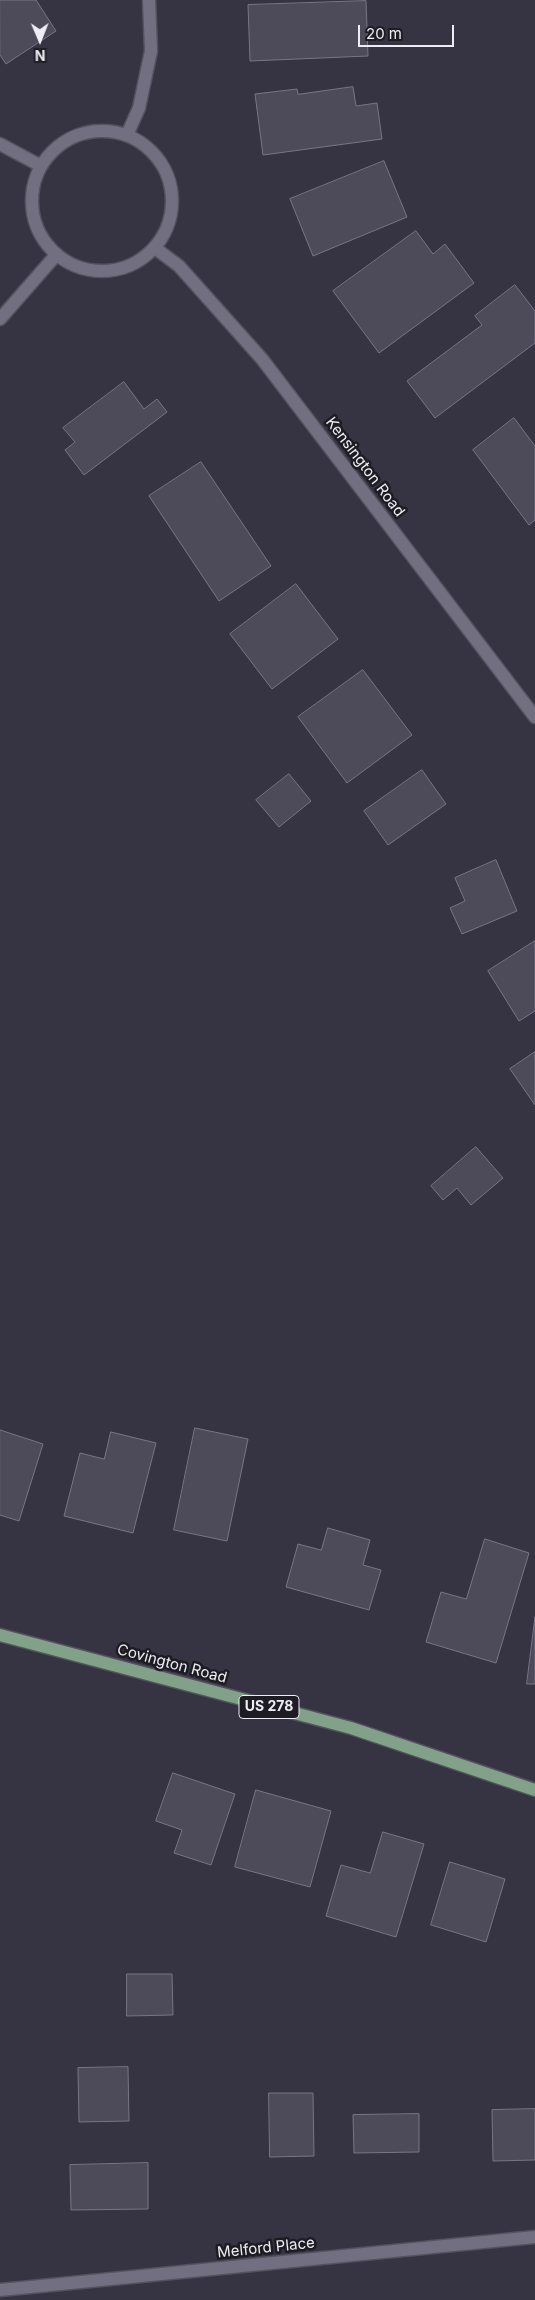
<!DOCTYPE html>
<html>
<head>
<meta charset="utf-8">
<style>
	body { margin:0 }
	#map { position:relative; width:535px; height:2300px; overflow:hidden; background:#363342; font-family:Inter,sans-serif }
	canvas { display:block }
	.north { position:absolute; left:15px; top:15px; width:50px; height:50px; -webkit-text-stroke:4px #1d1c23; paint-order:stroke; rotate:179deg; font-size:14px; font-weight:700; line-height:20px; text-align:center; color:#eeedf6 }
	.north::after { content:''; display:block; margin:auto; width:18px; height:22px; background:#eeedf6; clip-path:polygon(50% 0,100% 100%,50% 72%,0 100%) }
	.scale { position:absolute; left:358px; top:25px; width:96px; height:22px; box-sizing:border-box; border:2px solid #eeedf6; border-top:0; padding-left:6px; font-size:15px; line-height:18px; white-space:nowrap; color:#eeedf6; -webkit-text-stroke:4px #1d1c23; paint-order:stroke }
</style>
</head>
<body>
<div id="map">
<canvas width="535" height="2300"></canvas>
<div class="north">N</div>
<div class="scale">20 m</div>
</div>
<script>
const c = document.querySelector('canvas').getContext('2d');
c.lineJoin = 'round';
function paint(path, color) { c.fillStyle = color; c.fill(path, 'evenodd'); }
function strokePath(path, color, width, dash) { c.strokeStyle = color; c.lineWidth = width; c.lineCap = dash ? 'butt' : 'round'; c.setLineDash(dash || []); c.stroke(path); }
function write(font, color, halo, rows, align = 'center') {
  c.font = font + ' Inter,sans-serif'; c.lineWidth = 5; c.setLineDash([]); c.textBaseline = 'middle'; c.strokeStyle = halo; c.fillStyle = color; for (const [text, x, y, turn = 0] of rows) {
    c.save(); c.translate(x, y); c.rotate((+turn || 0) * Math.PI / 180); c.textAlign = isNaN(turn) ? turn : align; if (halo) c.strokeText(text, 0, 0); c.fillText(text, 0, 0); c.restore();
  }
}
const building = new Path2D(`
	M0,0H36L56,31L6,64L0,55Z
	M366,1L368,56L250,61L248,5Z
	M353,87L356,106L377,103L382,139L263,155L255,94L297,89L298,94Z
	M384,161L407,217L313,256L290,199Z
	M416,231L433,254L445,244L474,283L379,353L333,291Z
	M515,285L535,311V343L435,418L407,381L482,325L475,316Z
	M124,382L144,409L157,399L167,412L84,475L65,450L75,442L63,428Z
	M514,418L535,446V520L529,525L473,450Z
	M201,462L271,566L219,601L149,496Z
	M296,584L338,639L272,689L230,634Z
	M363,670L412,735L347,783L298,717Z
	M422,770L446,804L388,845L364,811Z
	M289,774L311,801L279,827L256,800Z
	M496,860L517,911L462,934L450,908L465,901L455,878Z
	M535,941V1011L519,1021L488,971Z
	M535,1052V1105L510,1069Z
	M476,1147L503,1178L471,1205L457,1188L443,1200L431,1186Z
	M195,1428L248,1439L227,1541L174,1530Z
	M0,1430L43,1444L19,1521L0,1515Z
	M111,1432L156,1443L133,1533L64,1516L80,1453L104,1459Z
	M328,1528L370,1540L363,1565L381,1570L369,1610L286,1587L298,1544L321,1550Z
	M485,1539L529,1553L496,1663L426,1642L441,1592L466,1599Z
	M535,1617V1684H527Z
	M173,1773L235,1794L211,1865L174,1853L182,1830L156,1821Z
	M256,1790L331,1811L310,1887L235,1867Z
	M383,1832L424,1844L396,1937L326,1916L341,1865L370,1873Z
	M450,1862L505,1879L486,1942L431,1925Z
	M127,1974H172L173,2015L127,2016Z
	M128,2067L129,2121L79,2122L78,2068Z
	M269,2093H313L314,2156L270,2157Z
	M535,2109V2160L493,2161L492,2110Z
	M419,2114V2152L354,2153L353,2115Z
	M148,2163V2209L71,2210L70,2165Z`);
paint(building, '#4d4b5a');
strokePath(building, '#787686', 1);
const minor = new Path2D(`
	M32 201a70 70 0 1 1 140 0a70 70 0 1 1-140 0Z
	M127,135L139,108L151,51L149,0
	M0,144L41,166
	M155,248L179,266L262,359L535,717
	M0,319L56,255
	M0,2290L535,2237`);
const major = new Path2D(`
	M0,1635L351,1728L535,1790`);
strokePath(minor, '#54525e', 15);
strokePath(major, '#54525e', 15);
strokePath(minor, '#726f80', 12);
strokePath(major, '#81a188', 12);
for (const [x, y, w] of [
	[269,1707,60]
]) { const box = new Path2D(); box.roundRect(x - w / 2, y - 11.5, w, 23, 4); c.fillStyle = '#1d1c23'; c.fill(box); strokePath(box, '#eeedf6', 1); }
write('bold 14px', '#eeedf6', null, [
	["US 278",269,1707]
]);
write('15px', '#eeedf6', '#1d1c23', [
	["Kensington Road",365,467,53],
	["Covington Road",172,1664,15],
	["Melford Place",266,2248,-6]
]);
</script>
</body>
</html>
